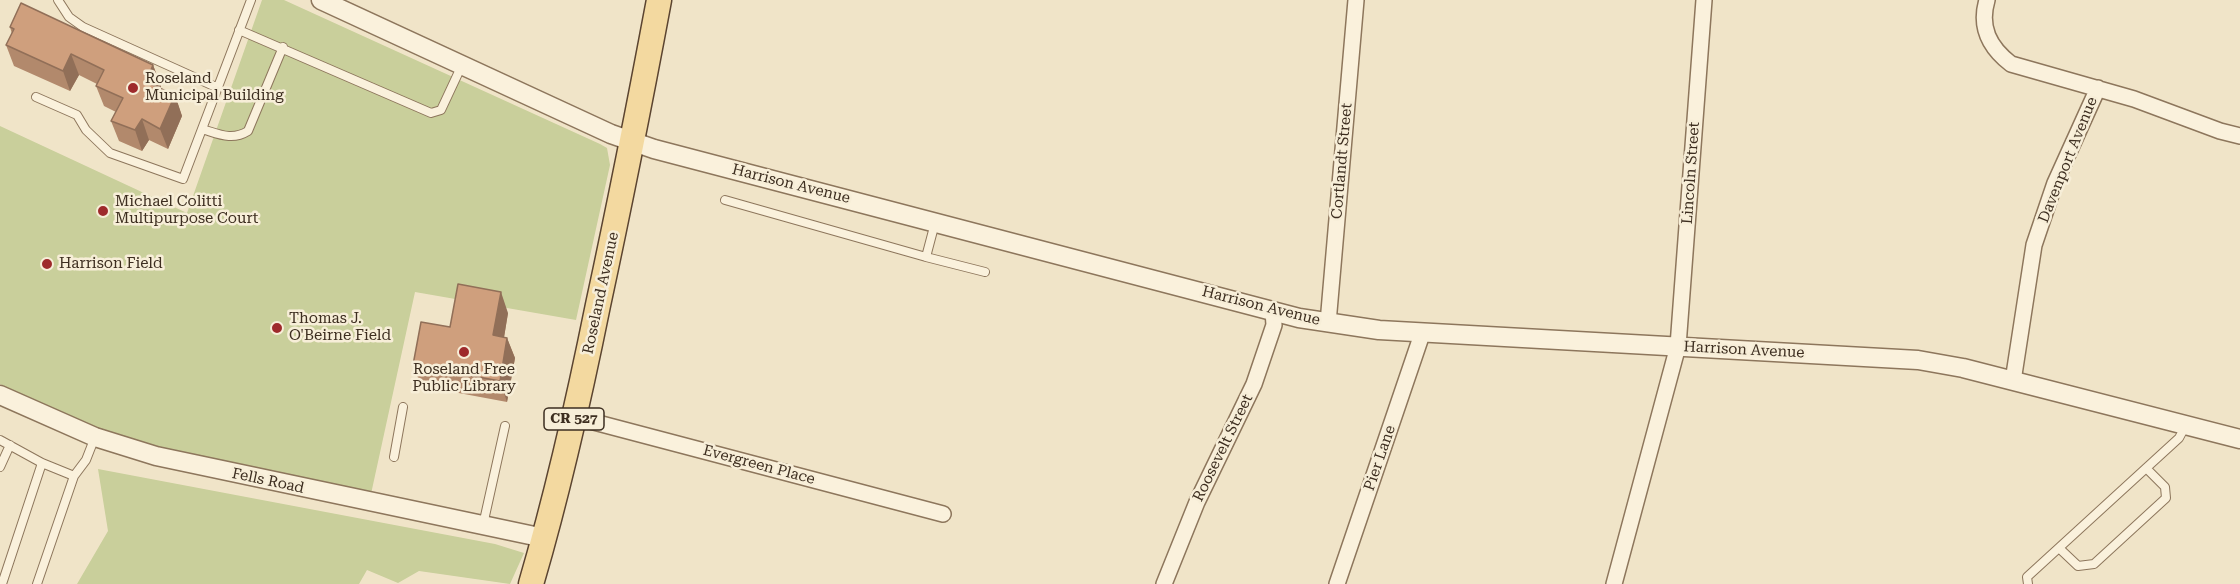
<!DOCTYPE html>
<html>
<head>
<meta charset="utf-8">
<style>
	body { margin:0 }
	canvas { display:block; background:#f0e4c8 }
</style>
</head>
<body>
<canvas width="2240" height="584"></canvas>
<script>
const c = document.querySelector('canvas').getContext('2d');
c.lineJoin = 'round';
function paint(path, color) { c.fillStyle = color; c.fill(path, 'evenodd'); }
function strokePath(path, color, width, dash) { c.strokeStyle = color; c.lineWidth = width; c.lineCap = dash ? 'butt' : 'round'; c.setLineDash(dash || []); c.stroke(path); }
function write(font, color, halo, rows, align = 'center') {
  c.font = font + ' "Roboto Serif",serif'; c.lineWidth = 5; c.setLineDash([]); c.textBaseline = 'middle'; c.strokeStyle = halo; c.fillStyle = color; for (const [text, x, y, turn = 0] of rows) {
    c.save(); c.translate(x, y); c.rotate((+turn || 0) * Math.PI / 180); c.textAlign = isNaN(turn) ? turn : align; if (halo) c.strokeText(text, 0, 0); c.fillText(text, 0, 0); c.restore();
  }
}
paint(new Path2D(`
	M262,0H284L600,144L607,148L610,165L576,320L415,292L371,494L156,451L102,433L0,384V126L187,213Z
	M98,469L495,544L524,553L510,584L419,571L398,583L367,570L359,584H77L108,531Z`), '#c9cf9b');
const service = new Path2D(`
	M58,0L69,17L83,27L216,87
	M251,0L202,129C219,134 232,141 248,131L283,47
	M239,30L431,113L441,110L462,65
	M36,97L77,115L86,130L110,153L183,179L202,129
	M725,200L926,257L935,223
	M926,257L985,272
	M0,440L42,463L74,476L86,460L95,437
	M394,457L403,407
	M0,467L10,445
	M483,525L505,426
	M2059,548L2078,566L2094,564L2166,498L2165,487L2146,468
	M2,584L42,463
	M37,584L74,476
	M2028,584L2027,577L2179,438L2186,425`);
const minor = new Path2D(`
	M1987,0C1979,27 1989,47 2011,64L2134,99L2220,131L2240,136
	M1328,323L1356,0
	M2013,381L2034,245L2055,183L2098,88
	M575,417L943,514
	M1164,584L1197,502L1254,384L1274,325L1273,311
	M1337,584L1421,337L1425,332
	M1614,584L1678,346L1704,0`);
const tertiary = new Path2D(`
	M321,0L611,134L654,149L1299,318L1379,330L1918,360L1963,368L2240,439
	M0,395L95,437L156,456L544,538`);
const primary = new Path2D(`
	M531,584C558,492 579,399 598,305C620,203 640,102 659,0`);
strokePath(service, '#8d765c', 10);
strokePath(minor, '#8d765c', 18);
strokePath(tertiary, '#8d765c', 21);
strokePath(primary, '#5b4430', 27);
strokePath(service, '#faf1dc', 8);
strokePath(minor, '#faf1dc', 15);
strokePath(tertiary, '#faf1dc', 18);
strokePath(primary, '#f3d9a0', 24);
paint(new Path2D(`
	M10,27L153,65L161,86L160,88L175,95L182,116L168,149L149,140L142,151L119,141L111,121L116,112L104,106L96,86L97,84L79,75L70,91L14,66L6,45L12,34Z
	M508,313L504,337L507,338L515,358L507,402L421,386L413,365L450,327Z`), '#b2896c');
paint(new Path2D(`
	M71,54L79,75L70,91L63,71Z
	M153,65L161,86L153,103L146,82Z
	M175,95L182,116L168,149L160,129Z
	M142,119L149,140L142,151L135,130Z
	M501,292L508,313L501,356L493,335Z
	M507,338L515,358L507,402L500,381Z`), '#916f58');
const building = new Path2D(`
	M21,3L153,65L146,82L175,95L160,129L142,119L135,130L111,121L123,98L96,86L104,70L71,54L63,71L6,45L14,29L10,27Z
	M458,284L501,292L493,335L507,338L500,381L413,365L421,322L450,327Z`);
paint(building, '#cf9f7d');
strokePath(building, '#916f58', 1.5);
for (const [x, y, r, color] of [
	[133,88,6,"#9e2a2b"],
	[103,211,6,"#9e2a2b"],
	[47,264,6,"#9e2a2b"],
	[277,328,6,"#9e2a2b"],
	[464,352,6,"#9e2a2b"]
]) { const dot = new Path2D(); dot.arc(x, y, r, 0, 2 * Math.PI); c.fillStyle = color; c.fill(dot); strokePath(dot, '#f7eed8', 2); }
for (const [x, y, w] of [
	[574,419,60]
]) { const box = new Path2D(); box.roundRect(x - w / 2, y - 11, w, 22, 4.5); c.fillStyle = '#f7eed8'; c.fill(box); strokePath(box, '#3d2e20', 1.5); }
write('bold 14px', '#3d2e20', null, [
	["CR 527",574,419]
]);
write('15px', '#3d2e20', '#f7eed8', [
	["Roseland",145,79],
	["Municipal Building",145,96],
	["Michael Colitti",115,202],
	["Multipurpose Court",115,219],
	["Harrison Field",59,264],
	["Thomas J.",289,319],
	["O'Beirne Field",289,336],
	["Roseland Free",464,370,"center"],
	["Public Library",464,387,"center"]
], 'left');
write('15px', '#3d2e20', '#f7eed8', [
	["Davenport Avenue",2068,160,-68],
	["Cortlandt Street",1342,161,-85],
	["Lincoln Street",1691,173,-86],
	["Harrison Avenue",791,184,14],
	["Roseland Avenue",601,293,-78],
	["Harrison Avenue",1261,306,14],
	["Harrison Avenue",1744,350,3],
	["Roosevelt Street",1223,448,-64],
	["Pier Lane",1380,458,-71],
	["Evergreen Place",759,465,15],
	["Fells Road",268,481,12]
]);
</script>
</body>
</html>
